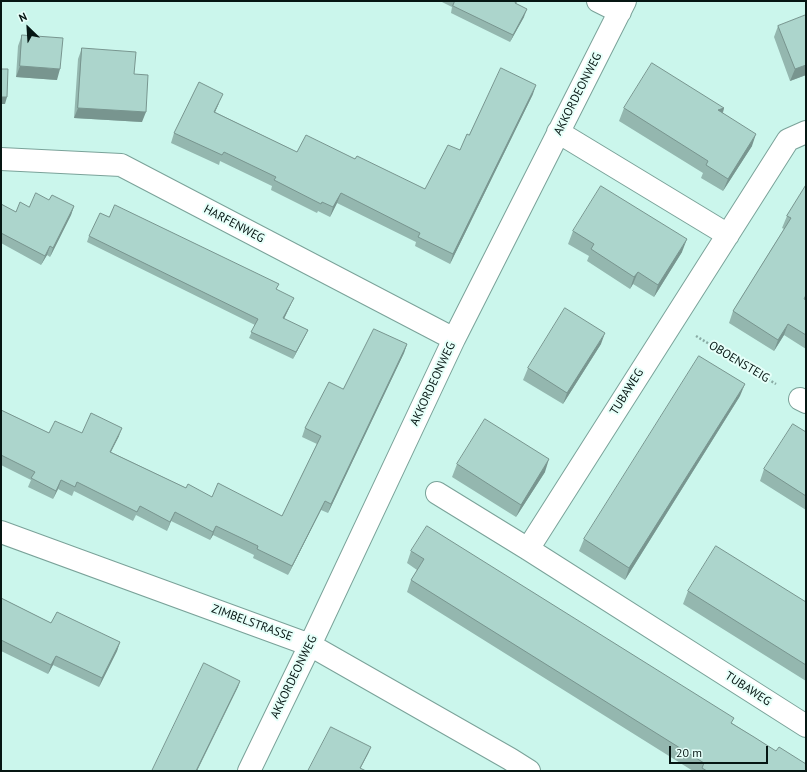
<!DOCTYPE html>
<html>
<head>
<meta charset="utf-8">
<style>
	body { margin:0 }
	#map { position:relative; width:807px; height:772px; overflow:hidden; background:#cbf6ec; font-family:"PT Sans",sans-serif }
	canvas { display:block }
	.frame { position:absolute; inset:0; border:2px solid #061613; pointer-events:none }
	.north { position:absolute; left:8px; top:8px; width:40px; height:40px; -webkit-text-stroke:3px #e6fff9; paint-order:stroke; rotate:335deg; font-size:11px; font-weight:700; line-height:16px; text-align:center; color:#061613 }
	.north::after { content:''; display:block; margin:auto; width:14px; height:18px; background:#061613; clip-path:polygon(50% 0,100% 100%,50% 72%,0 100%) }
	.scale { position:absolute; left:669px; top:746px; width:99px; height:18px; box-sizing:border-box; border:2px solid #061613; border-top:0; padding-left:5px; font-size:12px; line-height:14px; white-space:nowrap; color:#061613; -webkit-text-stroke:3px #e6fff9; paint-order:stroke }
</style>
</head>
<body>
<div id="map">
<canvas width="807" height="772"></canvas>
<div class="frame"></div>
<div class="north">N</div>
<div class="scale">20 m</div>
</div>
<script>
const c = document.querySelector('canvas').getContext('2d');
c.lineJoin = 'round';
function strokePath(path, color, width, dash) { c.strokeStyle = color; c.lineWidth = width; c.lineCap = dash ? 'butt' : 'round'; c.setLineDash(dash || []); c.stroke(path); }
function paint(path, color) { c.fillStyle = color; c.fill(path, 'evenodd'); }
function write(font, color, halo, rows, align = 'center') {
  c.font = font + ' "PT Sans",sans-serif'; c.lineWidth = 4; c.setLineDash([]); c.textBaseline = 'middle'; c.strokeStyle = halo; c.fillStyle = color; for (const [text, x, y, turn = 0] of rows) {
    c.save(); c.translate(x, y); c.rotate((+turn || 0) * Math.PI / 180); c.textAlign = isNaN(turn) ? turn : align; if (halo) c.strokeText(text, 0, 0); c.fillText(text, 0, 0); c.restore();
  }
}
const street = new Path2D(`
	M598,1L620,12
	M558,132L728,235
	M1,159L121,165L454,339
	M800,399L806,402
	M437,493L528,549L806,726
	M1,532L310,645L510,759L529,771
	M528,549L788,140L806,132
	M249,771L310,645L454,339L625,1`);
strokePath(street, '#7aa299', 24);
strokePath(new Path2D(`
	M696,336L776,384`), '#89aba4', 2.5, [2, 2]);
strokePath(street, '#fff', 22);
paint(new Path2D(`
	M440,1H518L516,4L524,17L510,42L451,13L452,7Z
	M806,15V75L790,81L774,37L778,26Z
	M22,35L57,80L16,77L18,46Z
	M82,48L134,74L142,122L74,118L78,59Z
	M533,94L450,264L415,246L416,242L337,203L330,217L318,211L317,213L271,190L272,186L220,161L219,165L171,143L174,133L219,103L215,112L297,152L355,159L425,189L460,150L469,135Z
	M624,108H724L723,113L752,146L723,191L701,178L703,173L619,121Z
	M806,185V349L784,335L774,351L729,323L733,311L784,229L782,228L787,216Z
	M49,200L74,206L71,215L50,257L47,255L41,265L1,243V204L16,212Z
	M573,231L682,252L654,297L633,284L630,289L587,261L589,256L568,244Z
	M89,236L291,304L284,319L308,330L305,336L293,359L249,338L255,325L87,242Z
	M407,344L404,353L328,513L321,510L288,575L253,558L254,555L213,535L210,540L171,521L167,531L136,515L133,521L74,491L72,496L58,489L53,499L28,487L31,480L1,465V410L49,433H82L119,436L111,452L186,488L212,497L282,516L317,444L302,437L305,428L343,389Z
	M601,344L563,404L523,380L528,368Z
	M740,396L625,580L579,551L584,539Z
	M806,432V510L760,481L764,469Z
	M457,464L545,472L516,517L452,477Z
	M411,551L732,723L806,771H693L407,592L411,580L417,570L407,563Z
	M688,591L806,602V681L683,604Z
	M1,598L51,623L120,642L117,651L99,687L53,665L48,674L1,651Z`), '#94b7af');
paint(new Path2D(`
	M527,9L524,17L510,42L513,35Z
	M806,65V75L790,81L795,69Z
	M20,66L60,69L57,80L16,77Z
	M536,85L533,94L450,264L453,254Z
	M223,94L211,121L214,112Z
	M1,97H7L5,104H1Z
	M78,108L146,112L142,122L74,118Z
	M724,108L720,120L718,110Z
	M756,134L752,146L723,191L728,179Z
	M341,193L337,203L330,217L333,207Z
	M74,206L71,215L50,257L53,248Z
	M687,239L682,252L654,297L658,285Z
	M50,246L47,255L41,265L45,256Z
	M638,272L633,284L630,289L634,277Z
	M294,298L291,304L281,325L283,318Z
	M788,324L784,335L774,351L778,340Z
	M308,330L305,336L293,359L296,352Z
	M605,333L601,344L563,404L567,393Z
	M407,344L404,353L328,513L331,504Z
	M745,384L740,396L625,580L629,568Z
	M122,428L119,436L106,461L110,452Z
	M549,459L545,472L516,517L521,505Z
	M61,480L58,489L53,499L56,491Z
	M325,501L321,510L288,575L292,566Z
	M175,512L171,521L167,531L170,522Z
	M216,526L213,535L210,540L213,532Z
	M120,642L117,651L99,687L102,678Z
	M56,656L53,665L48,674L51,665Z
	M240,681L238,687L197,771H196Z
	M371,747L368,754L359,771L360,768Z`), '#78958f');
const building = new Path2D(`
	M455,1H516L515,3L527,9L513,35L453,6Z
	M806,15V65L795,69L778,26Z
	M22,35L63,38L60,69L20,66Z
	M82,48L136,52L134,74L148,75L146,112L78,108Z
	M652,63L724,108L718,110L756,134L728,179L706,165L708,161L624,108Z
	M501,68L536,85L453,254L418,237L420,233L341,193L333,207L322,202L321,204L274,180L276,177L224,152L222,155L174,133L199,82L223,94L214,112L297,152L306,135L355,159L357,156L425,189L448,145L460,150L467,134L469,135Z
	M1,69H8L7,97H1Z
	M806,185V295L804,299L806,300V335L788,324L778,340L733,311L791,218L787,216Z
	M601,186L687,239L658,285L638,272L634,277L591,249L594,244L573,231Z
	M36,193L49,200L52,195L74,206L53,248L50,246L45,256L1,233V204L16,212L20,202L29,207Z
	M115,205L279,284L276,289L294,298L283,318L308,330L296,352L251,332L258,319L89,236L100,213L109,217Z
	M565,308L605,333L567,393L528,368Z
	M374,329L407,344L331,504L325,501L292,566L257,549L258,546L216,526L213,532L175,512L170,522L140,506L137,512L77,482L75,487L61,480L56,491L31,478L35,472L1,455V410L49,433L55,421L82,433L91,413L122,428L110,452L186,488L188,484L212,497L218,483L282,516L321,436L305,428L329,382L343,389Z
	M699,356L745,384L629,568L584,539Z
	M485,419L549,459L521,505L457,464Z
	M793,424L806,432V496L764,469Z
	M427,526L734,718L731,723L754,737L776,751L779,747L806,764V771H707L702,768L704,763L411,580L424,559L411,551Z
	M716,546L806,602V665L688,591Z
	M1,598L51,623L57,612L120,642L102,678L56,656L51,665L1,640Z
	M204,663L240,681L196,771H152Z
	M331,727L371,747L360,768L366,771H308Z`);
paint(building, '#acd5cc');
strokePath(building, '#78958f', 1);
write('12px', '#061613', '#e6fff9', [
	["AKKORDEONWEG",578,94,-63],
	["HARFENWEG",234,224,28],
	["OBOENSTEIG",739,362,31],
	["AKKORDEONWEG",433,384,-65],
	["TUBAWEG",627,392,-58],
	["ZIMBELSTRASSE",252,623,20],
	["AKKORDEONWEG",294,677,-64],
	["TUBAWEG",748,689,33]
]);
</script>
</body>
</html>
